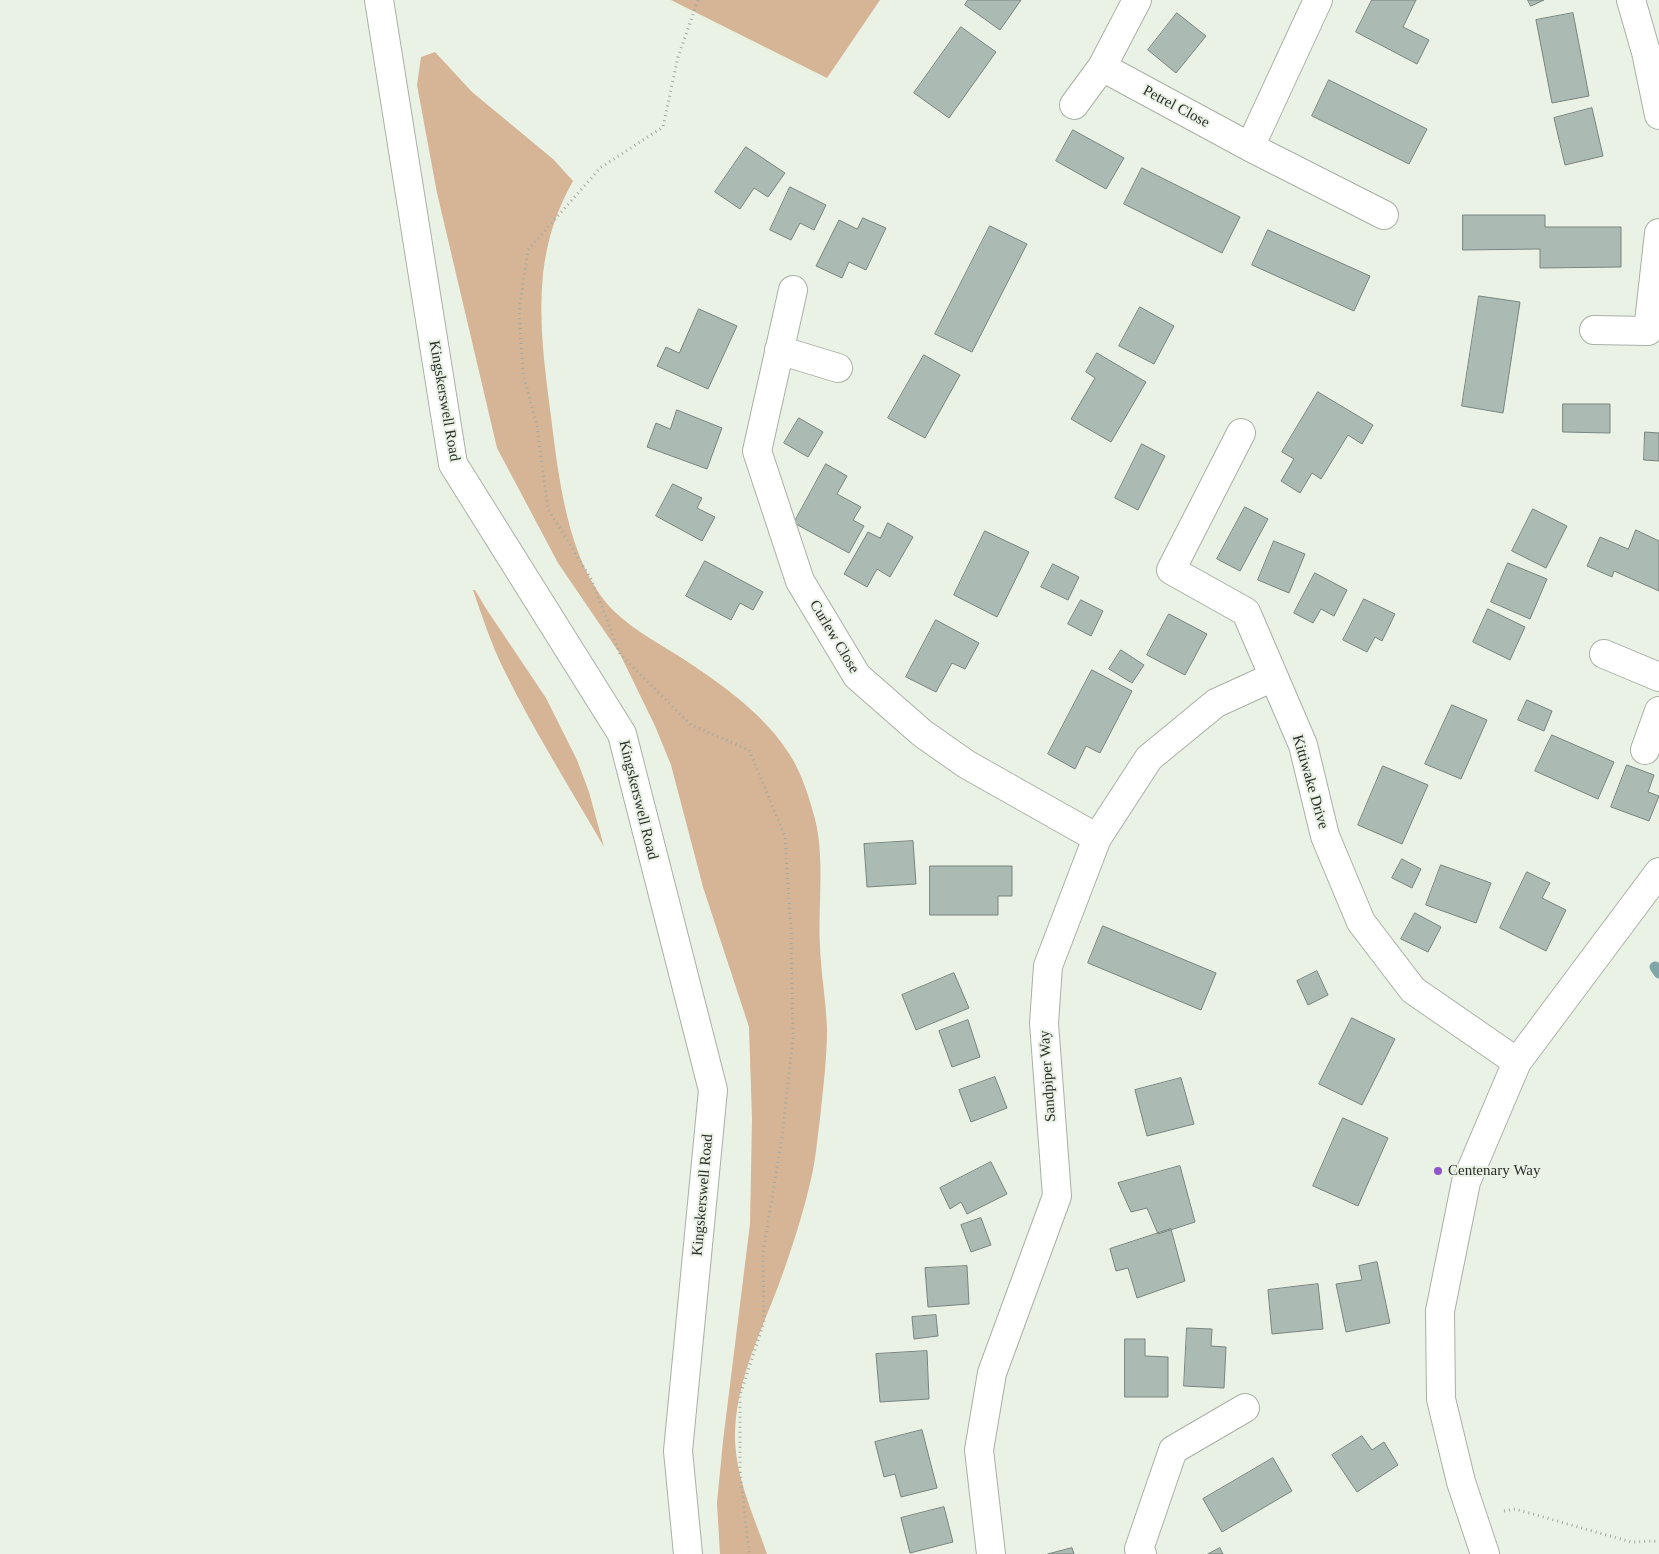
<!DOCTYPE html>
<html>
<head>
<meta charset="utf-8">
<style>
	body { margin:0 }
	canvas { display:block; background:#eaf1e5 }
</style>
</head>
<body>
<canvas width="1659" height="1554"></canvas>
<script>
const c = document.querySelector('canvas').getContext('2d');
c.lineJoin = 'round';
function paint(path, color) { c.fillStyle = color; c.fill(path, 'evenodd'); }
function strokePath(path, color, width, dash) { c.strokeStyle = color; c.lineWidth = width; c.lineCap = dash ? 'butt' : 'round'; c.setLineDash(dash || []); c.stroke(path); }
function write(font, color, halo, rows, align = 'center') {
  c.font = font + ' Georgia,serif'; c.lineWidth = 4; c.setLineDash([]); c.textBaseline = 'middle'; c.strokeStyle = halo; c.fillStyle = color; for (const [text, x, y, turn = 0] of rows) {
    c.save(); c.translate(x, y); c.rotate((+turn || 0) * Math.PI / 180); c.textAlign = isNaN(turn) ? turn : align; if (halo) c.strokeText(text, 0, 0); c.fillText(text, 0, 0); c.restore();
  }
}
paint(new Path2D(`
	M671,0H880L827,78Z
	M435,52L472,92L553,159L573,181C556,211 547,240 543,274C538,322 545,369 551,417C559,479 568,567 616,613C636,632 662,645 685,660C724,686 765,715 790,755C802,774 809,797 815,819C825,859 818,905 820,946C821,974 826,1001 827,1029C827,1059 823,1089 820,1119C817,1139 816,1159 811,1179C804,1210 794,1242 783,1273C763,1330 729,1390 736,1453C740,1487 756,1522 767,1554H720L717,1503L723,1441L750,1224L752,1119L749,1027L703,887L671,765L655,726L620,654L558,563L497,448L437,193L417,85L421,57Z
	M473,590H475L485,607L546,698L577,760L589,792L604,847C570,788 533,729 503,668C491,643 482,616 473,590Z`), '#d5b596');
strokePath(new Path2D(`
	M1655,967L1659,973`), '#80a6a8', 11);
const building = new Path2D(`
	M968,0H1021L1000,30L965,5Z
	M1372,0H1416L1403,27L1429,40L1417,64L1356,32Z
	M1528,0H1544L1531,6Z
	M1177,13L1206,36L1176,73L1148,50Z
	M1573,13L1589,96L1552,103L1536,20Z
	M961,27L996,52L949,118L914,93Z
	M1329,80L1427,129L1409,164L1312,116Z
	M1592,108L1603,156L1565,165L1554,118Z
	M1073,130L1124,158L1106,189L1056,161Z
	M746,147L785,173L768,197L754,188L740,209L715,192Z
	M1142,168L1240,217L1222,253L1124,204Z
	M790,187L826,205L814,230L800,223L791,240L770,230Z
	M1463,215H1545V227H1621V267L1540,268V249L1463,250Z
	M863,218L886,228L866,270L849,262L842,278L816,266L839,220L857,229Z
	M990,226L1027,244L972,352L935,334Z
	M1268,230L1370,276L1354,311L1252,265Z
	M1479,296L1520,302L1503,413L1462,406Z
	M1140,307L1174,326L1154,364L1119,346Z
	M699,309L737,326L708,389L657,366L666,347L679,353Z
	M1097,353L1146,382L1111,442L1071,419L1095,378L1086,372Z
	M924,355L960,375L925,438L888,418Z
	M1318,392L1373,425L1362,444L1348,435L1321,479L1312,473L1300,493L1281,481L1294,459L1282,452Z
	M1563,404H1610V433L1563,432Z
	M677,410L722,428L707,469L647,447L656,423L670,429Z
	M799,418L823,432L808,457L784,443Z
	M1645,432L1659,433V461L1644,460Z
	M1142,444L1165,456L1138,510L1115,498Z
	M826,464L847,476L837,494L861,507L853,520L864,526L849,553L794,523Z
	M673,484L702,498L697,508L715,517L702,541L656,516Z
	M1245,507L1268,519L1240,571L1217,559Z
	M1533,509L1567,526L1546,568L1512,551Z
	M888,523L913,537L890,577L877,569L867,587L844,574L868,532L880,538Z
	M1636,530L1659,541V591L1614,571L1612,577L1587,566L1600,537L1628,549Z
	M985,531L1029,552L997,617L954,595Z
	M1274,541L1305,554L1289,593L1258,580Z
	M705,561L763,592L753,610L740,603L731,620L686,596Z
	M1508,563L1547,579L1530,619L1491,602Z
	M1053,564L1079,577L1068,600L1041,587Z
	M1315,573L1347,590L1334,616L1321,609L1313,623L1294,613Z
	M1364,599L1395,614L1382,641L1375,637L1367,652L1343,640Z
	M1081,600L1103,611L1091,636L1068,624Z
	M1488,609L1525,627L1510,660L1473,642Z
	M1169,614L1207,634L1185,675L1147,655Z
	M936,620L979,643L965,669L952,663L936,692L906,677Z
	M1121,650L1144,665L1132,683L1109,669Z
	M1092,670L1132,691L1100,753L1086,746L1075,769L1048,754Z
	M1527,700L1552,711L1544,731L1518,720Z
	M1452,705L1487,720L1461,779L1425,764Z
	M1552,735L1614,762L1598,799L1535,771Z
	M1627,765L1654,775L1648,792L1659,796L1649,821L1611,807Z
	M1383,766L1428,785L1402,844L1358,825Z
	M913,841L916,884L867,887L864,844Z
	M1402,859L1421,869L1412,888L1392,878Z
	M1441,865L1491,883L1476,923L1426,905Z
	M930,866H1012V896H998V915H930Z
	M1527,872L1550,883L1542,898L1566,910L1546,951L1500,928Z
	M1415,913L1441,927L1428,952L1401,939Z
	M1103,926L1216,973L1201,1010L1088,963Z
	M1317,971L1328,995L1308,1005L1297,981Z
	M954,973L969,1008L916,1030L902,995Z
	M1352,1018L1395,1039L1362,1105L1319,1084Z
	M968,1020L980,1057L952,1067L939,1031Z
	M995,1077L1007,1108L971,1122L959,1090Z
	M1181,1078L1194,1124L1147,1136L1135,1090Z
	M1343,1118L1388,1138L1358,1206L1313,1186Z
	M991,1162L1007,1194L967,1214L961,1202L950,1209L940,1188Z
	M1180,1166L1195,1222L1158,1234L1147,1208L1131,1212L1118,1183Z
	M981,1218L991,1245L971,1252L961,1225Z
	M1171,1229L1185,1281L1137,1298L1128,1268L1116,1271L1110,1249Z
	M1377,1262L1390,1323L1346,1332L1336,1284L1362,1280L1359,1266Z
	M967,1266L969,1304L928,1307L925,1268Z
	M1318,1284L1323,1329L1272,1334L1268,1290Z
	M936,1315L938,1336L914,1339L912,1317Z
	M1187,1328L1212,1329L1211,1346L1226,1347L1224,1388L1184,1386Z
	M1125,1339H1145V1356L1168,1357V1397H1125Z
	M927,1351L929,1399L880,1402L876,1354Z
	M922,1430L937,1488L901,1497L895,1474L884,1477L875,1442Z
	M1362,1436L1372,1450L1384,1442L1398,1465L1357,1492L1332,1455Z
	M1273,1458L1292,1491L1222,1532L1203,1499Z
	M944,1507L953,1542L910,1553L901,1518Z
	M1072,1548L1074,1554H1048Z
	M1220,1548L1223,1554H1208Z`);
paint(building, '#acbab4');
strokePath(building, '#78857f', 1);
const minor = new Path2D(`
	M379,0L453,464L622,734L713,1090L678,1451L688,1554
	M1137,0L1102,67L1250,147L1318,0
	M1631,0L1646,52L1659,115
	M1074,105L1102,67
	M1250,147L1384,215
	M793,290L757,451L800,581L857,676L922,733L966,764L1097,838
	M1594,330L1648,331L1659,233
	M779,350L838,368
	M1241,433L1171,570L1246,612L1303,745L1325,836L1361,922L1413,990L1517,1062
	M1604,654L1659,677
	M1645,750L1659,711
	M991,1554L979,1450L992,1373L1057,1196L1044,1023L1048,966L1097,838L1149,758L1216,703L1273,677
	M1142,1554L1139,1549L1173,1450L1245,1408
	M1485,1554L1461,1482L1441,1399L1440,1311L1466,1182L1517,1062L1659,872`);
strokePath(minor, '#a9b0a5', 30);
strokePath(new Path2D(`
	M698,0L678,57L663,127L600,168L528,250L519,312L523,372L537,427L548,509L591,579L620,654L691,725L749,750L785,836L791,931L793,1038L782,1137L763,1253L764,1322L740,1395V1470L749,1554
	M1504,1511L1515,1509L1631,1542L1659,1541`), '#a4a9a0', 3, [1, 4]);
strokePath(minor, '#fff', 28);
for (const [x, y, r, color] of [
	[1438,1171,5,"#8f54cb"]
]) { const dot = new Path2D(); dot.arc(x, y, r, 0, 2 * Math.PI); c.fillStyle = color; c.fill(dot); strokePath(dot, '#eaf1e5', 2); }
write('15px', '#2b2e2a', '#eaf1e5', [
	["Petrel Close",1176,107,28],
	["Kingskerswell Road",444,401,80],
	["Curlew Close",834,637,59],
	["Kittiwake Drive",1310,782,74],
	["Kingskerswell Road",638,800,76],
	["Sandpiper Way",1048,1076,-94],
	["Kingskerswell Road",703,1195,-85]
]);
write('15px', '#2b2e2a', '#eaf1e5', [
	["Centenary Way",1448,1171]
], 'left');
</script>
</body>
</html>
